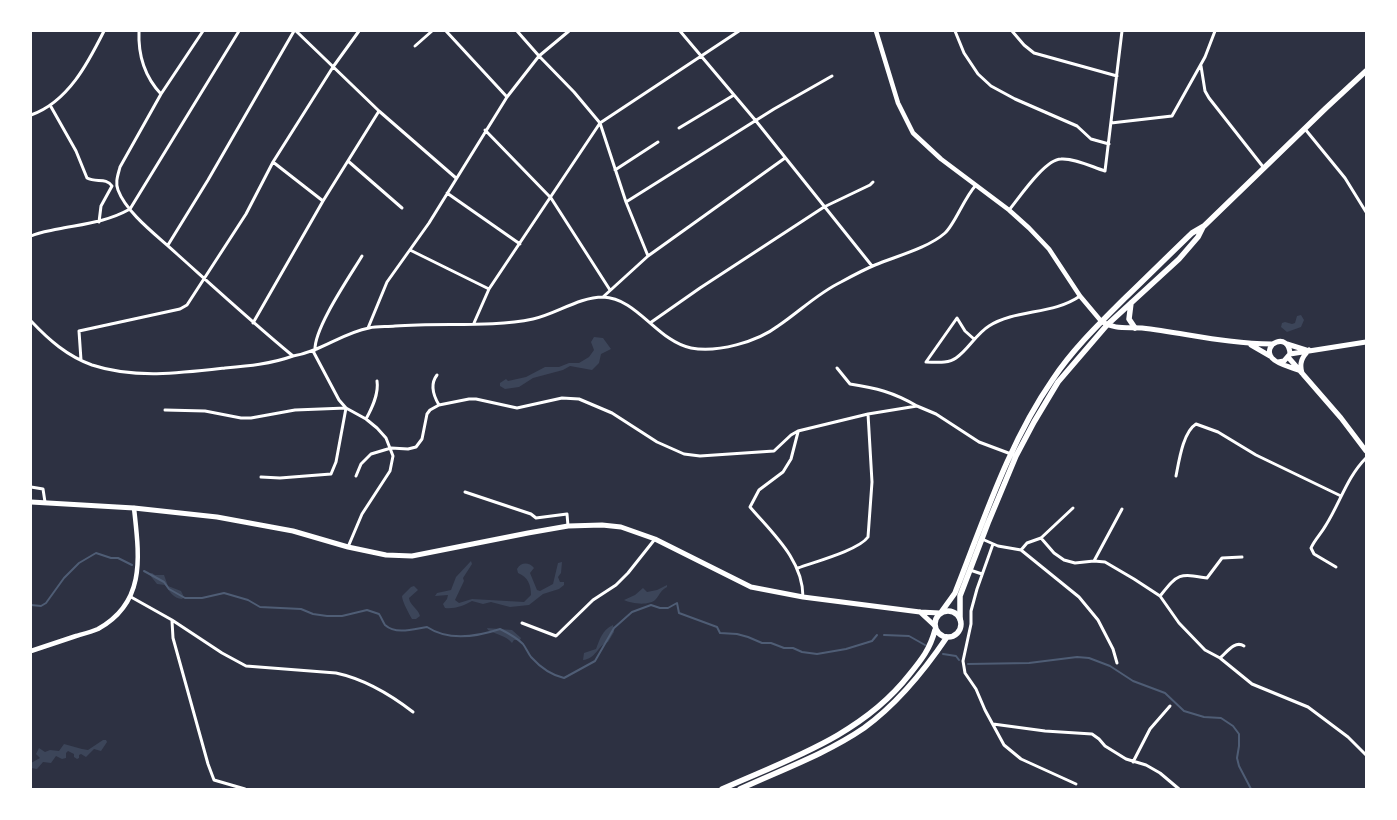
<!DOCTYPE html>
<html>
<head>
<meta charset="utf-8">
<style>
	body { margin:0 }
	#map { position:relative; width:1397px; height:820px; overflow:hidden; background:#2d3142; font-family:Mulish,sans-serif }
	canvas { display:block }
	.frame { position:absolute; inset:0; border:32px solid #fff; pointer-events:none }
</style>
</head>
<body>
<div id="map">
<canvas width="1397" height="820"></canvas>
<div class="frame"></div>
</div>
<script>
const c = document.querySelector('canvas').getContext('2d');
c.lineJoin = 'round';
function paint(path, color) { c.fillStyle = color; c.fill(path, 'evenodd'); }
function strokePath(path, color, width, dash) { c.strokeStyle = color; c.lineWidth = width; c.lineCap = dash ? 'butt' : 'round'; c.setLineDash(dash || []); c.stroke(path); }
paint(new Path2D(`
	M1301,315L1304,320L1301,327L1287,332L1281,327L1282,323L1285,322L1292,324L1295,323L1297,316Z
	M594,337L603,338L611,349L601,354L599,363L592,370L570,366L563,370L533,378L519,387L505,389L500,386V383L506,379L508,381L526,377L545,367H559L569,363H579L589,357L594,350L591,342Z
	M471,561L472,564L463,578L464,581L455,600L459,603L472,599L524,602L531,595C531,585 528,577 518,573L517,569C521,562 529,562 534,568L530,573L537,590L540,591L553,584L558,563L562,562L561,573L558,577L560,582H564V585L559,589L543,594L529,605L510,607L491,602L483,604L472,601C463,606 455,609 445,608L443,604L447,599L448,595L435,596L437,593L451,590L456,577Z
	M152,573L155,575H164L168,586L181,591L184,597L182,599C173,598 170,592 165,585L157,584L149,574Z
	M667,585V587C661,590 660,594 656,599C650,606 632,604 624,600L635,595L643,588L647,592L657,590Z
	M414,586L418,590L409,598C410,606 418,608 420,616L416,619H412C409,614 402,601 402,596L411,587Z
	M613,625L614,632L608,642C597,646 596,659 583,660L584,653L596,649C600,639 602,630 613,625Z
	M487,628L512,630L521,638L520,640H514L512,643C505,635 497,635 488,630Z
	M103,740H106L107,742L101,751L94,749L86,757L81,754L79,755V758L77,759L74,757V754L68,751L66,753V758L62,759L56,756L51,763L43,762L37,769L31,768V763L40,758L36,754L39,748L45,752L50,750L59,751L64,744L82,749L88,750Z`), '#3c4559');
strokePath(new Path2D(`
	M144,571L164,582L169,589L185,598H202L224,593L248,600L260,607L301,609L313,614L327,616H342L367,610L379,614C381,617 383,622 385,625C396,635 414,629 427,627C448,641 476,637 500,629C508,633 516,637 523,644C526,648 528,653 531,657C540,667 551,675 564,678L595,661L614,628L632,612L651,605L660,608H668L677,603L679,613L717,627L720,633L737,634L748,637L762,643H771L784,648H793L802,652L817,654L846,649L872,641L877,635
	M31,605L41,606L46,603L64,578L79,563L96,553L111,558H118L132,565
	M884,635L909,636L925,645
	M943,654L956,656L959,660
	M968,664L1029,663L1077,657L1089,658L1110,666L1133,681L1165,693L1184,711L1204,717L1221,718L1233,726L1239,734V746L1237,758L1239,766L1251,789`), '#4f5d75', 2);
strokePath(new Path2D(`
	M139,31C138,55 145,77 161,94L120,167C118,175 115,182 118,190C127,214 159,237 177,254C216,289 253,323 293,356C320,352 342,333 369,328C377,326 387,327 395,326C440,322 490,328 533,319C556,314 579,297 603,297C637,298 657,341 691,348C717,353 757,342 778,326C799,312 818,293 841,282C852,276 863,270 875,265C897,256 928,248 945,233C955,224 964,198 976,185
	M296,31L379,111L456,178
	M446,31L507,97
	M517,31L539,56L574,92L600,123L626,202L648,256
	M680,31L756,121L872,266
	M955,31L964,53L978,74L991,86L1015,99L1077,126L1091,139L1109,144
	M1012,31L1024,45L1034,53L1117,76
	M415,46L432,31
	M1201,66L1205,91L1209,98L1264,168
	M161,94L203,31
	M50,105L76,151L87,178C96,183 106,177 112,186L101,206L99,222
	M31,115C68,102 88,63 104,31
	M1111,123L1172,116L1205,57L1215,31
	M679,128L734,95
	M1305,129L1345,178L1366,212
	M485,130L551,198L610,290
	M348,161L402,208
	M273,162L323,201
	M615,170L658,142
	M447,193L520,244
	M626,202L774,109L832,76
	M1009,210C1019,198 1045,159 1061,159C1075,158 1092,167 1105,171L1122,31
	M31,236C39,232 49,231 58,229C83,224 107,222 130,209L239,31
	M168,245L208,180L294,31
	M410,250L489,289
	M603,297L648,256L785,158
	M31,321C49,340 67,356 92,365C134,379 182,373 225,368C248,366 271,364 293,356
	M253,323L323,201L379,111
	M474,323L489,289L600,123L739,31
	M650,323L700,288L824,207L870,185L873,182
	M368,328L387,282L429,223L507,97L539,56L569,31
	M315,350C314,328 350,276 362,256
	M313,351L339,400L346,408L366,419L377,428L386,438L393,456L390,471L362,514L348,547
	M81,360L79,331L180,309L187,305L246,214L273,162L333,67L359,31
	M926,362C935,362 948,364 956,358C968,350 976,334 989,326C1016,309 1053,315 1080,296
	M926,362L957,318L965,331L974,339
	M837,368L850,384C876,388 893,392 917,406
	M437,375C430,384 433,395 439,405
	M165,410L205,411L241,418H251L295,410L346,408L336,462L331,474L280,478L261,477
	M366,419C372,408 379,394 377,381
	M798,432L791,459L783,472L759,490L750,507C773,534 803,560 803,597
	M356,476L361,464L371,454L391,448L408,449L416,447L422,439L427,414L430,410L439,405L469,399H476L517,408L562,398L579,399L612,413L657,442L684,454L700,456L774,451L791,435L798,431L868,414L917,406L936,414L979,442L1011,454
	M1176,476C1179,461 1183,432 1196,424L1218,432L1256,455L1341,496
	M31,487L43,489L45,502
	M465,492L531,514L536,518L567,514L568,526
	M1041,538L1054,553L1064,560L1075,563L1094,561L1105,562L1134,579L1160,596L1179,623L1205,650L1220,658L1252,684L1308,707L1348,737L1366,755
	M982,539L998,546L1021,550L1079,597L1098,620L1113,649L1117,663
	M993,544L977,589L971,611V624L963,661L965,673L976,689L985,710L1004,745L1021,759L1076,784
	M1021,550L1027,543L1041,538L1073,508
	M1094,561L1122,509
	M1336,567L1314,554L1311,548C1315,539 1321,534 1326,525C1340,503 1347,477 1366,458
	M798,568C814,562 859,550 868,537L872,482L868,414
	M970,570L982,574
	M1160,596C1178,574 1178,573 1207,578L1222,558L1242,557
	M131,597L172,620L222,653L246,666L336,673C364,679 391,695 413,712
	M172,621L173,638L208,764L214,780L245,789
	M522,623L556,636L593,600L616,585L628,573L655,539
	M1220,658C1227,652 1235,640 1244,646
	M993,724L1045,731L1092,734L1099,739L1105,746L1126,759L1146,765L1160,773L1179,789
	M1133,762L1150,729L1170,706`), '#fff', 3);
strokePath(new Path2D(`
	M876,31L898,103L913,133L941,159L1009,210L1029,228L1049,249L1080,296L1101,321
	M31,651C46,646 61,641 76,636C83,634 91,632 98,629C147,602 139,555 134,508`), '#fff', 4.5);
strokePath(new Path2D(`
	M1101,321C1114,330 1127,327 1142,328C1185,333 1228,344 1272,344
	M1287,344L1306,350
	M1251,345L1270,356
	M1290,354L1366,342
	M1288,357L1341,418L1366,451
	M1278,362L1284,361L1290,354C1289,331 1261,344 1272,358C1277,364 1290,367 1298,370
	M1302,373C1299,363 1302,357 1309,350
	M31,502L134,508L217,517L293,531L348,547L386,555L412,556L528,533L568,526L602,525L621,527L655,539L751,587L803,597L920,612L940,613
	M920,612L934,625`), '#fff', 5);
strokePath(new Path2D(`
	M1131,303L1129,319L1135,328
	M942,611L955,593C984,520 1008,444 1053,379C1073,349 1099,324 1124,299C1147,277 1169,255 1192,233L1204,226L1326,108L1366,71
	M960,619V596L988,523L1016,456L1034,422L1058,382L1107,325L1179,259L1198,237L1203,227`), '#fff', 5.5);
strokePath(new Path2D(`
	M935 624a13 13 0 1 1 26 0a13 13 0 1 1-26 0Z
	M722,789C789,759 862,735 909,675C922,659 930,649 935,630
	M740,789C781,770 826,754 864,728C897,704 924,671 947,637`), '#fff', 5.5);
</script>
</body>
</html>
